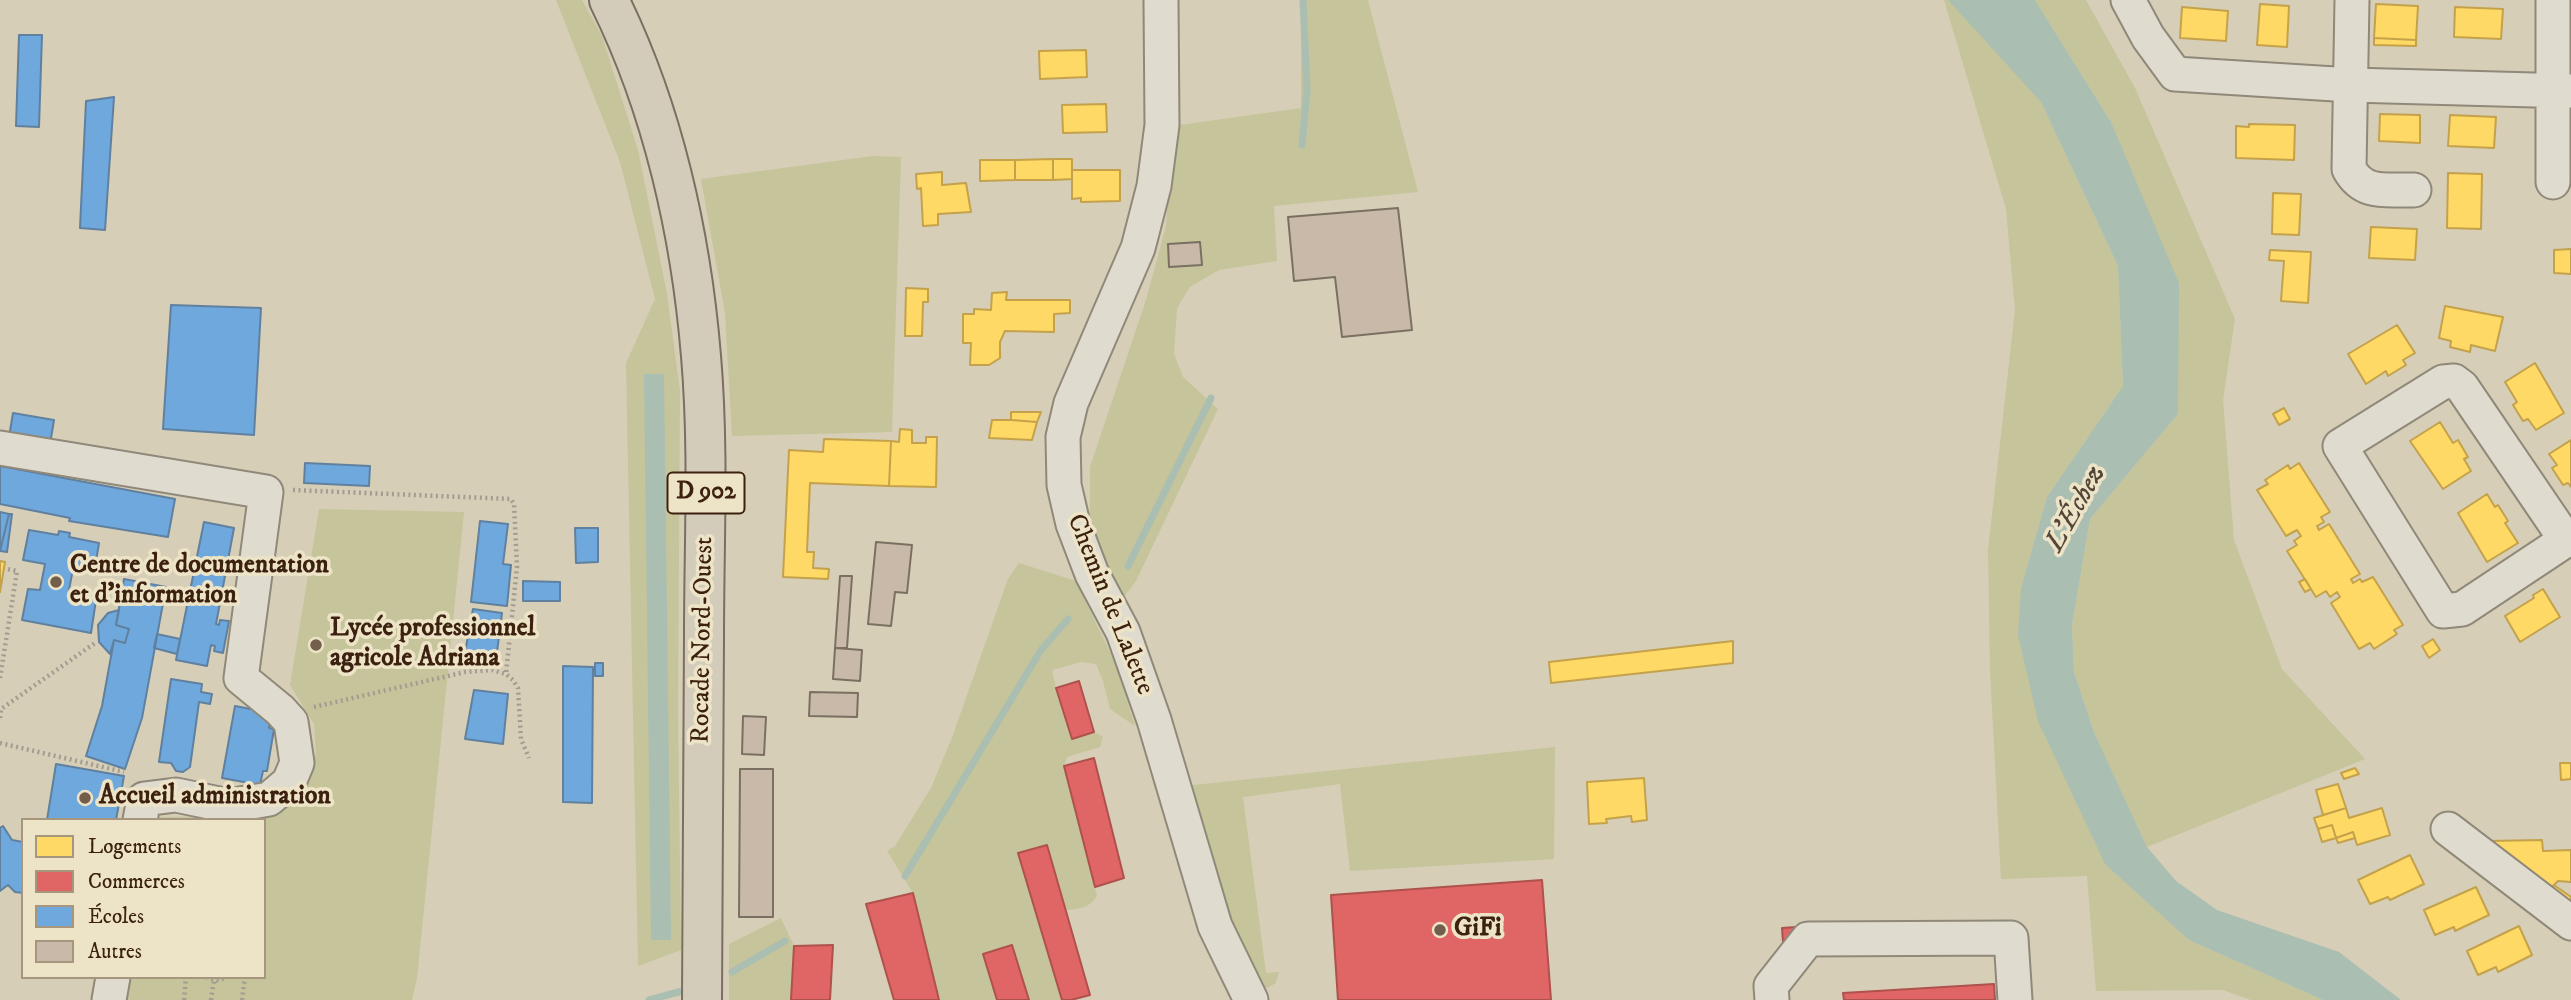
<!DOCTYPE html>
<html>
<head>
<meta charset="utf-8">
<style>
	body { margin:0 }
	#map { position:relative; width:2571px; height:1000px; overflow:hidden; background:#d6ceb6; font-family:"IM FELL DW Pica",serif }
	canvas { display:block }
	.legend { position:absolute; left:21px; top:818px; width:245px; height:161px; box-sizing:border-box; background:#ede4c7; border:2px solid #a6967e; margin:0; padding:9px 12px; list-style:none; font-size:21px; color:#3c2110 }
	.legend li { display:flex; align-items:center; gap:14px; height:35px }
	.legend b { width:35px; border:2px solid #a6967e }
</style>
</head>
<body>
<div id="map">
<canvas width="2571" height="1000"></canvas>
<ul class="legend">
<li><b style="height:19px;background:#ffd966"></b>Logements</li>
<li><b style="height:19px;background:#e06666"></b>Commerces</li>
<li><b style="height:19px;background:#6fa8dc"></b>Écoles</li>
<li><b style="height:19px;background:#c8b9a9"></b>Autres</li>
</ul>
</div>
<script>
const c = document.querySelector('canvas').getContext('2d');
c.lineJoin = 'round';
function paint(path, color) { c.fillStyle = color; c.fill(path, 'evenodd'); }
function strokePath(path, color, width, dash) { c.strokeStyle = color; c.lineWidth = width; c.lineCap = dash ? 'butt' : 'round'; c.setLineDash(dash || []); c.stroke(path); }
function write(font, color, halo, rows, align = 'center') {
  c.font = font + ' "IM FELL DW Pica",serif'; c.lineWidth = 7; c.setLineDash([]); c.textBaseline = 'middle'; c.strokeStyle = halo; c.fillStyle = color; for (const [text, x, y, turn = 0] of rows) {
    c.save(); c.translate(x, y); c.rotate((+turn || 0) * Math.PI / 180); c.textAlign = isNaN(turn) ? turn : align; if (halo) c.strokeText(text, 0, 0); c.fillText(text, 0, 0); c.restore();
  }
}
paint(new Path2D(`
	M556,0H582L602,36L638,150L667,294L680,391L678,711L681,950L638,966L626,363L655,299L620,162Z
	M1301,0H1368L1418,192L1274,206L1277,261L1219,270L1190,287L1177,308L1174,354L1183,377L1218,409L1136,581L1123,598L1103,563L1090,515V467L1146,300L1166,226L1173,126L1301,108Z
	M1944,0H1964L2041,102L2118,266L2123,386L2047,497L2021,588L2189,940L2323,1000H2251L2223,990L2096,991L2087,876L2001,879L1990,671L1988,550L2015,310L2006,209Z
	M2035,0H2086L2135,88L2235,319L2223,400L2234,540L2282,669L2365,759L2147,847L2094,732L2074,672L2072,625L2090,519L2178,414L2111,122Z
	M873,156L901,157L892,432L732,436L725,313L701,179Z
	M319,509L464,512L417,978L412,1000H125L129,977H264V820H154V817L250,816L307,778L316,753L314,724L290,685Z
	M1019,563L1076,581L1116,665L1135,726L1110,709L1103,681L1096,664L1081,662L1052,670L1056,688L1072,739L1094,732L1103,737L1100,747L1067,757L1064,766L1097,896C1090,908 1079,909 1066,910L1047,845L1018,853L1062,1000H939L913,893L887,851L895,846L931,788L953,735L1008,579Z
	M1555,747L1554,859L1350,871L1340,784L1243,797L1266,973L1279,972L1276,983L1267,988L1256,984L1223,917L1184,786Z
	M781,918L794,946L791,1000H729V944Z`), '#c6c49b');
paint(new Path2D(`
	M1948,0H2035L2111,122L2179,283L2178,414L2090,519L2072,625L2074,672L2094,732L2147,847L2176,881L2217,910L2339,952L2401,1000H2323L2189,940L2105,864L2038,721L2018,635L2021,588L2047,497L2123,386L2118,266L2041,102Z
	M644,374H664L671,940H651Z`), '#aabeb2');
const homes = new Path2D(`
	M2260,4L2289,6L2287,47L2257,45Z
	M2376,4L2418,6L2416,40L2374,38Z
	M2182,7L2228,11L2226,41L2180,38Z
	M2455,7L2503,9L2501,39L2454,37Z
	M2374,38L2416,40V46L2374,45Z
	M1086,50L1087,77L1040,79L1039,51Z
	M1106,104L1107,132L1063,133L1062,105Z
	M2380,114L2420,115V143L2379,141Z
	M2450,115L2496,117L2494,148L2448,146Z
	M2249,124L2295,125L2294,160L2236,158V126L2249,127Z
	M1053,159H1072V179L1053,180Z
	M1053,159V180H1015V160Z
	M980,160H1015V180L980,181Z
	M1072,170H1120V201L1081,202V198L1072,199Z
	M942,172V185L966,183L971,212L938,214V225L923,226L921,188L917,189L916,174Z
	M2448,173L2482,174L2481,229L2447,228Z
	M2273,193L2301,194L2299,235L2272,234Z
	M2371,227L2417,229L2415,260L2369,258Z
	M2571,249V274L2554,273V250Z
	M2270,250L2311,252L2308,303L2281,301L2284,261L2269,260Z
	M906,288L928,289V302H923L922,336H905Z
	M1007,292L1006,300H1070V313L1054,314V332L1005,331L1000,342V358L989,365H970L971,343H963V314H974V309L991,310L992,293Z
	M2445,306L2503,317L2495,351L2471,345L2470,352L2450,347L2451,341L2439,338Z
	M2397,325L2415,353L2403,360L2406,365L2388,376L2386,371L2366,384L2348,354Z
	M2535,363L2564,413L2536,430L2528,419L2523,421L2513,405L2517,402L2505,382Z
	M2284,408L2290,419L2279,425L2273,414Z
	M1011,412H1041L1037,422L1011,420Z
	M992,420H1011L1037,422L1032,440L989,438Z
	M2440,422L2453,443L2458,440L2468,457L2464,459L2471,471L2443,489L2410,441Z
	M900,429L912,430V443H926V437H937L936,487L889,486L891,441L899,442Z
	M824,439L891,441L889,486L810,483L807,552H814L813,568L829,569L828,579L783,577L789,450L823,452Z
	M2571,440V487L2568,483L2563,485L2552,468L2557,465L2549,454Z
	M2299,463L2330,512L2321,517L2324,522L2317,526L2319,530L2329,524L2360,574L2351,579L2353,583L2360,579L2362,582L2373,577L2403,625L2394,630L2397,634L2374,649L2370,643L2359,649L2331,603L2340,597L2337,592L2330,597L2326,591L2316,597L2287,551L2297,545L2294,541L2301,536L2297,530L2286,536L2257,490L2268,484L2265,480L2288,465L2290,469Z
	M2487,494L2495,507L2498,505L2508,521L2505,523L2518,543L2487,562L2458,513Z
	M0,561L5,562L0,592Z
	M2305,579L2311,589L2305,592L2299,582Z
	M2543,589L2560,617L2520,642L2505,616L2534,598L2533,595Z
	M2433,639L2440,650L2429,658L2422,646Z
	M1733,641V663L1551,683L1549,662Z
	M2560,763H2571V779L2561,780Z
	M2355,768L2359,774L2344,779L2341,773Z
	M1644,778L1647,820L1632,822L1631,816L1606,819L1607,823L1589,824L1587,782Z
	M2338,784L2346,808L2323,815L2316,790Z
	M2346,808L2349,818L2382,808L2390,835L2357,845L2353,832L2336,838L2332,825L2318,829L2314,818Z
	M2332,825L2336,838L2322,842L2318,829Z
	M2353,832L2355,838L2338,843L2336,838Z
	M2542,840L2543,851L2571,850V882L2558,881L2547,892L2488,841Z
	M2410,855L2424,884L2390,900L2388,897L2370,904L2358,880Z
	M2554,885L2571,897V907L2547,892Z
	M2476,887L2489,915L2455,931L2454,927L2435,935L2424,910Z
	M2519,926L2532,955L2498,972L2496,967L2478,975L2467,951Z`);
paint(homes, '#ffd966');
strokePath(homes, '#c4a24c', 2);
const shops = new Path2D(`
	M1079,681L1094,732L1072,739L1056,688Z
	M1094,758L1124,878L1095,887L1064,766Z
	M1047,845L1090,995L1071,1000H1062L1018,853Z
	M1542,880L1551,1000H1338L1331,895Z
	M913,893L939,1000H894L866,904Z
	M1796,927L1797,940L1783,942L1782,928Z
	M833,945L830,1000H791L794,946Z
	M1012,945L1029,1000H997L983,954Z
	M1994,984L1995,1000H1844L1843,993Z`);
paint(shops, '#e06666');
strokePath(shops, '#af514c', 2);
const schools = new Path2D(`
	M19,35H42L39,127L16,126Z
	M114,97L105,230L80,228L86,101Z
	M171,305L261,308L254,435L163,429Z
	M13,413L54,420L50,444L9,437Z
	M305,463L370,466L369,486L304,483Z
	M0,466L175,499L168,537L69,521L70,518L0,504Z
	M0,512L9,514L0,551Z
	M9,514H12L7,552L0,551Z
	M480,521L508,524L503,564L511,565L507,606L471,602Z
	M204,522L234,528L216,624L219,625L220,620L229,621L223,653L214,651L215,646L211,645L207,666L176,660Z
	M575,528H598V562L576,563Z
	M29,530L58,535L59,531L70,533L69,537L99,543L94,573L73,569L68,595L96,600L91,633L22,620L28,589L40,590L45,564L23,560Z
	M124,579L166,587L142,718L125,769L86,756L102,706L114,640L125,643L129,629L116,625Z
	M523,581L560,582V601H523Z
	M473,609L502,613L496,660L464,658Z
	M119,610L116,625L129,629L125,643L114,640L110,654L99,642L98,625L108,613Z
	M157,634L180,639L177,654L154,648Z
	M595,663H603V676H595Z
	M563,666L593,667L592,803L563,802Z
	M171,679L202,684L201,692L212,694L210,704L199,702L190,767L183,772L176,771L171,763L159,762Z
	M474,690L508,694L503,744L465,739Z
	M235,706L272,713L269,728L274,729L267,771H263L260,785L222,778Z
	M56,764L124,776L116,820H47Z
	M3,826L12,840L23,842V893L15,892L8,885L0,891V828Z`);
paint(schools, '#6fa8dc');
strokePath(schools, '#60809f', 2);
strokePath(new Path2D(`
	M1302,145L1307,90L1303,0
	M1128,566L1211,398
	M905,876L1041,650L1068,619
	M732,972L785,941
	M649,1000L682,991`), '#aabeb2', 7);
const building = new Path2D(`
	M1398,208L1412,330L1342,337L1335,277L1294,281L1288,217Z
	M1200,242L1202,265L1169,267L1168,244Z
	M876,542L912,545L907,593L895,592L891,626L868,624Z
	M840,576H852L847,648H835Z
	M835,648L862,650L860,681L833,679Z
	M810,692L858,693L857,717L809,716Z
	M743,716L766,717L764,755L742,754Z
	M740,769H773V917H739Z`);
paint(building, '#c8b9a9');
strokePath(building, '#7a7062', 2);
const minor = new Path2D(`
	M1161,0L1162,125L1154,186L1138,248L1071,403L1063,437L1064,485L1073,524L1092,574L1123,632L1154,720L1215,926L1251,1000
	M2128,0L2148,37L2175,74L2351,85L2571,91
	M2352,0L2349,169C2364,196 2387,189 2414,190
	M2553,182V0
	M0,448L266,492L241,678L280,710L291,722L297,763L289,782L269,799L229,806L176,795L144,799L140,820
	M2566,540L2462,387L2454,381L2443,382L2340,446L2443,611L2462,609L2566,540H2571
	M2448,829L2571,923
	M109,1000L113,977
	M1772,1000L1771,986L1808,939L2011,938L2015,1000`);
const major = new Path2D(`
	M609,0C663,109 691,235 701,356C709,449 704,543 704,636C703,757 703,879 702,1000`);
strokePath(minor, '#908878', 37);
strokePath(major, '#7a7062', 42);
strokePath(new Path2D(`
	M293,490L511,499L514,504L517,567L506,674
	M0,678L17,571L7,569
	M314,707L465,672L492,670L506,674L513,680L518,688L521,739L529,758
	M0,718L1,709L95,643
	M0,743L124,772
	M206,977L219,981L225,977
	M184,1000L186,977
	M211,1000L214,980
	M242,1000L245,977`), '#a29c91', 4.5, [2, 3.5]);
strokePath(minor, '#dfdccf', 33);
strokePath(major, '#d3ccbb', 38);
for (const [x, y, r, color] of [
	[56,582,7,"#725e4a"],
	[316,645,7,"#725e4a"],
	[85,798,7,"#725e4a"],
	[1440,930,7,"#725e4a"]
]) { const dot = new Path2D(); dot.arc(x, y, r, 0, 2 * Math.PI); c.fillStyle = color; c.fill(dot); strokePath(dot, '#ede4c7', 2.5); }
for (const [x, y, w] of [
	[706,493,77]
]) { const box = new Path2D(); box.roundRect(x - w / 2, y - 20.5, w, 41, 5); c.fillStyle = '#ede4c7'; c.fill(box); strokePath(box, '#3c2110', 2); }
write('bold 24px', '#3c2110', null, [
	["D 902",706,493]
]);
write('bold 26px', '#3c2110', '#ede4c7', [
	["Centre de documentation",70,567],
	["et d’information",70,597],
	["Lycée professionnel",330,630],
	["agricole Adriana",330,660],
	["Accueil administration",99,798],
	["GiFi",1454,930]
], 'left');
write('26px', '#3c2110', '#ede4c7', [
	["Chemin de Lalette",1109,605,68],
	["Rocade Nord-Ouest",704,640,-89]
]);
write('italic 28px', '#534638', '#ede4c7', [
	["L'Échez",2077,509,-61]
]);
</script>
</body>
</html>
